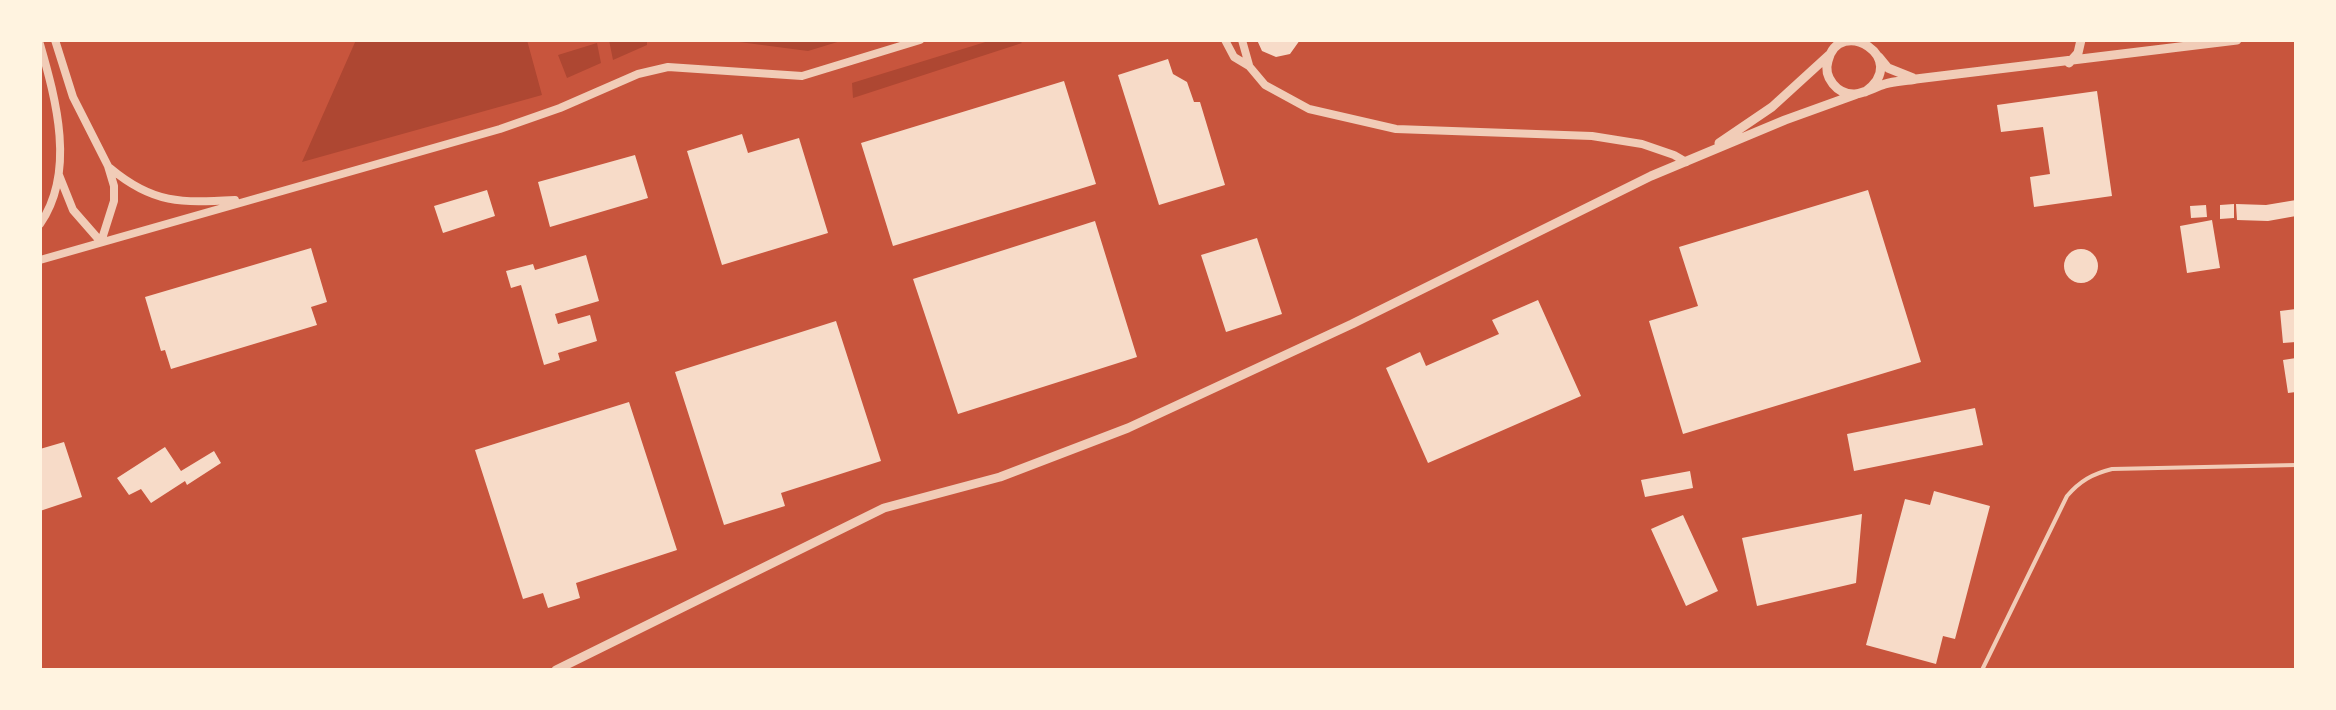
<!DOCTYPE html>
<html>
<head>
<meta charset="utf-8">
<style>
	body { margin:0 }
	#map { position:relative; width:2336px; height:710px; overflow:hidden; background:#c8553d; font-family:"Roboto Condensed",sans-serif }
	canvas { display:block }
	.frame { position:absolute; inset:0; border:42px solid #fff3e0; pointer-events:none }
</style>
</head>
<body>
<div id="map">
<canvas width="2336" height="710"></canvas>
<div class="frame"></div>
</div>
<script>
const c = document.querySelector('canvas').getContext('2d');
c.lineJoin = 'round';
function paint(path, color) { c.fillStyle = color; c.fill(path, 'evenodd'); }
function strokePath(path, color, width, dash) { c.strokeStyle = color; c.lineWidth = width; c.lineCap = dash ? 'butt' : 'round'; c.setLineDash(dash || []); c.stroke(path); }
paint(new Path2D(`
	M356,40H527L542,95L302,162Z
	M609,40H647V45L613,60Z
	M724,40H844L808,51Z
	M992,40H1019L1022,43L853,98L852,83Z
	M597,43L601,63L567,78L558,55Z`), '#ae4732');
paint(new Path2D(`
	M1257,40H1300L1290,54L1276,57L1262,51Z
	M1168,59L1173,74L1187,82L1194,102H1200L1225,185L1159,205L1118,75Z
	M1064,81L1096,184L893,246L861,143Z
	M2097,91L2112,196L2034,207L2030,177L2050,174L2043,127L2001,132L1997,105Z
	M742,134L748,153L799,138L828,233L722,265L687,151Z
	M635,155L648,198L550,227L538,182Z
	M487,190L495,216L443,233L434,206Z
	M1868,190L1921,362L1683,434L1649,321L1698,306L1679,247Z
	M2296,200V216L2268,221L2237,220L2236,204L2266,205Z
	M2234,204V218L2220,219V205Z
	M2206,205L2207,217L2191,218L2190,206Z
	M2212,220L2220,268L2187,273L2180,226Z
	M1095,221L1137,357L958,414L913,279Z
	M1257,238L1282,314L1226,332L1201,255Z
	M311,248L327,302L311,307L317,325L171,369L165,350L161,351L145,297Z
	M2064 266a17 17 0 1 1 34 0a17 17 0 1 1-34 0Z
	M586,255L599,301L555,314L558,324L590,315L597,341L558,353L560,360L544,365L521,285L511,288L506,271L533,264L535,270Z
	M1538,300L1581,396L1428,463L1386,368L1420,352L1426,366L1499,334L1492,320Z
	M2296,309V342L2283,343L2280,311Z
	M836,321L881,461L781,493L785,506L724,525L675,372Z
	M2296,358V392L2288,393L2283,360Z
	M629,402L677,550L576,583L580,598L548,608L543,593L523,599L475,450Z
	M1975,408L1983,445L1854,471L1847,434Z
	M64,442L82,497L40,511V449Z
	M165,447L181,471L214,451L221,463L187,485L185,481L151,503L141,489L129,495L117,478Z
	M1690,471L1693,488L1645,497L1641,480Z
	M1934,491L1990,506L1955,639L1943,636L1936,664L1866,645L1905,499L1930,505Z
	M1862,514L1856,583L1757,606L1742,538Z
	M1683,515L1718,591L1686,606L1651,529Z`), '#f7dbc8');
strokePath(new Path2D(`
	M1982,670L2067,496C2080,481 2092,474 2112,469L2296,465`), '#f1ccb7', 4);
strokePath(new Path2D(`
	M55,40L73,97L108,166L114,186V201L101,242L73,210L59,175
	M1225,40L1234,57L1249,66L1265,85L1309,109L1396,129L1592,136L1642,144L1674,155L1686,162
	M1242,40L1249,65
	M40,44C56,100 76,172 40,224
	M110,168C153,204 181,203 235,200
	M40,260L500,129L560,108L638,74L668,67L802,76L920,40`), '#f1ccb7', 8);
strokePath(new Path2D(`
	M1879,57L1888,68L1913,78
	M2069,63L2078,53L2081,40
	M1865,92C1912,59 1839,14 1828,61C1823,77 1837,95 1855,94C1865,93 1875,87 1885,84C1895,81 1906,81 1916,79L2237,40
	M1719,143L1772,107L1829,55
	M556,670L884,508L1000,477L1128,428L1352,324L1651,176L1785,120L1857,94`), '#f1ccb7', 9);
</script>
</body>
</html>
